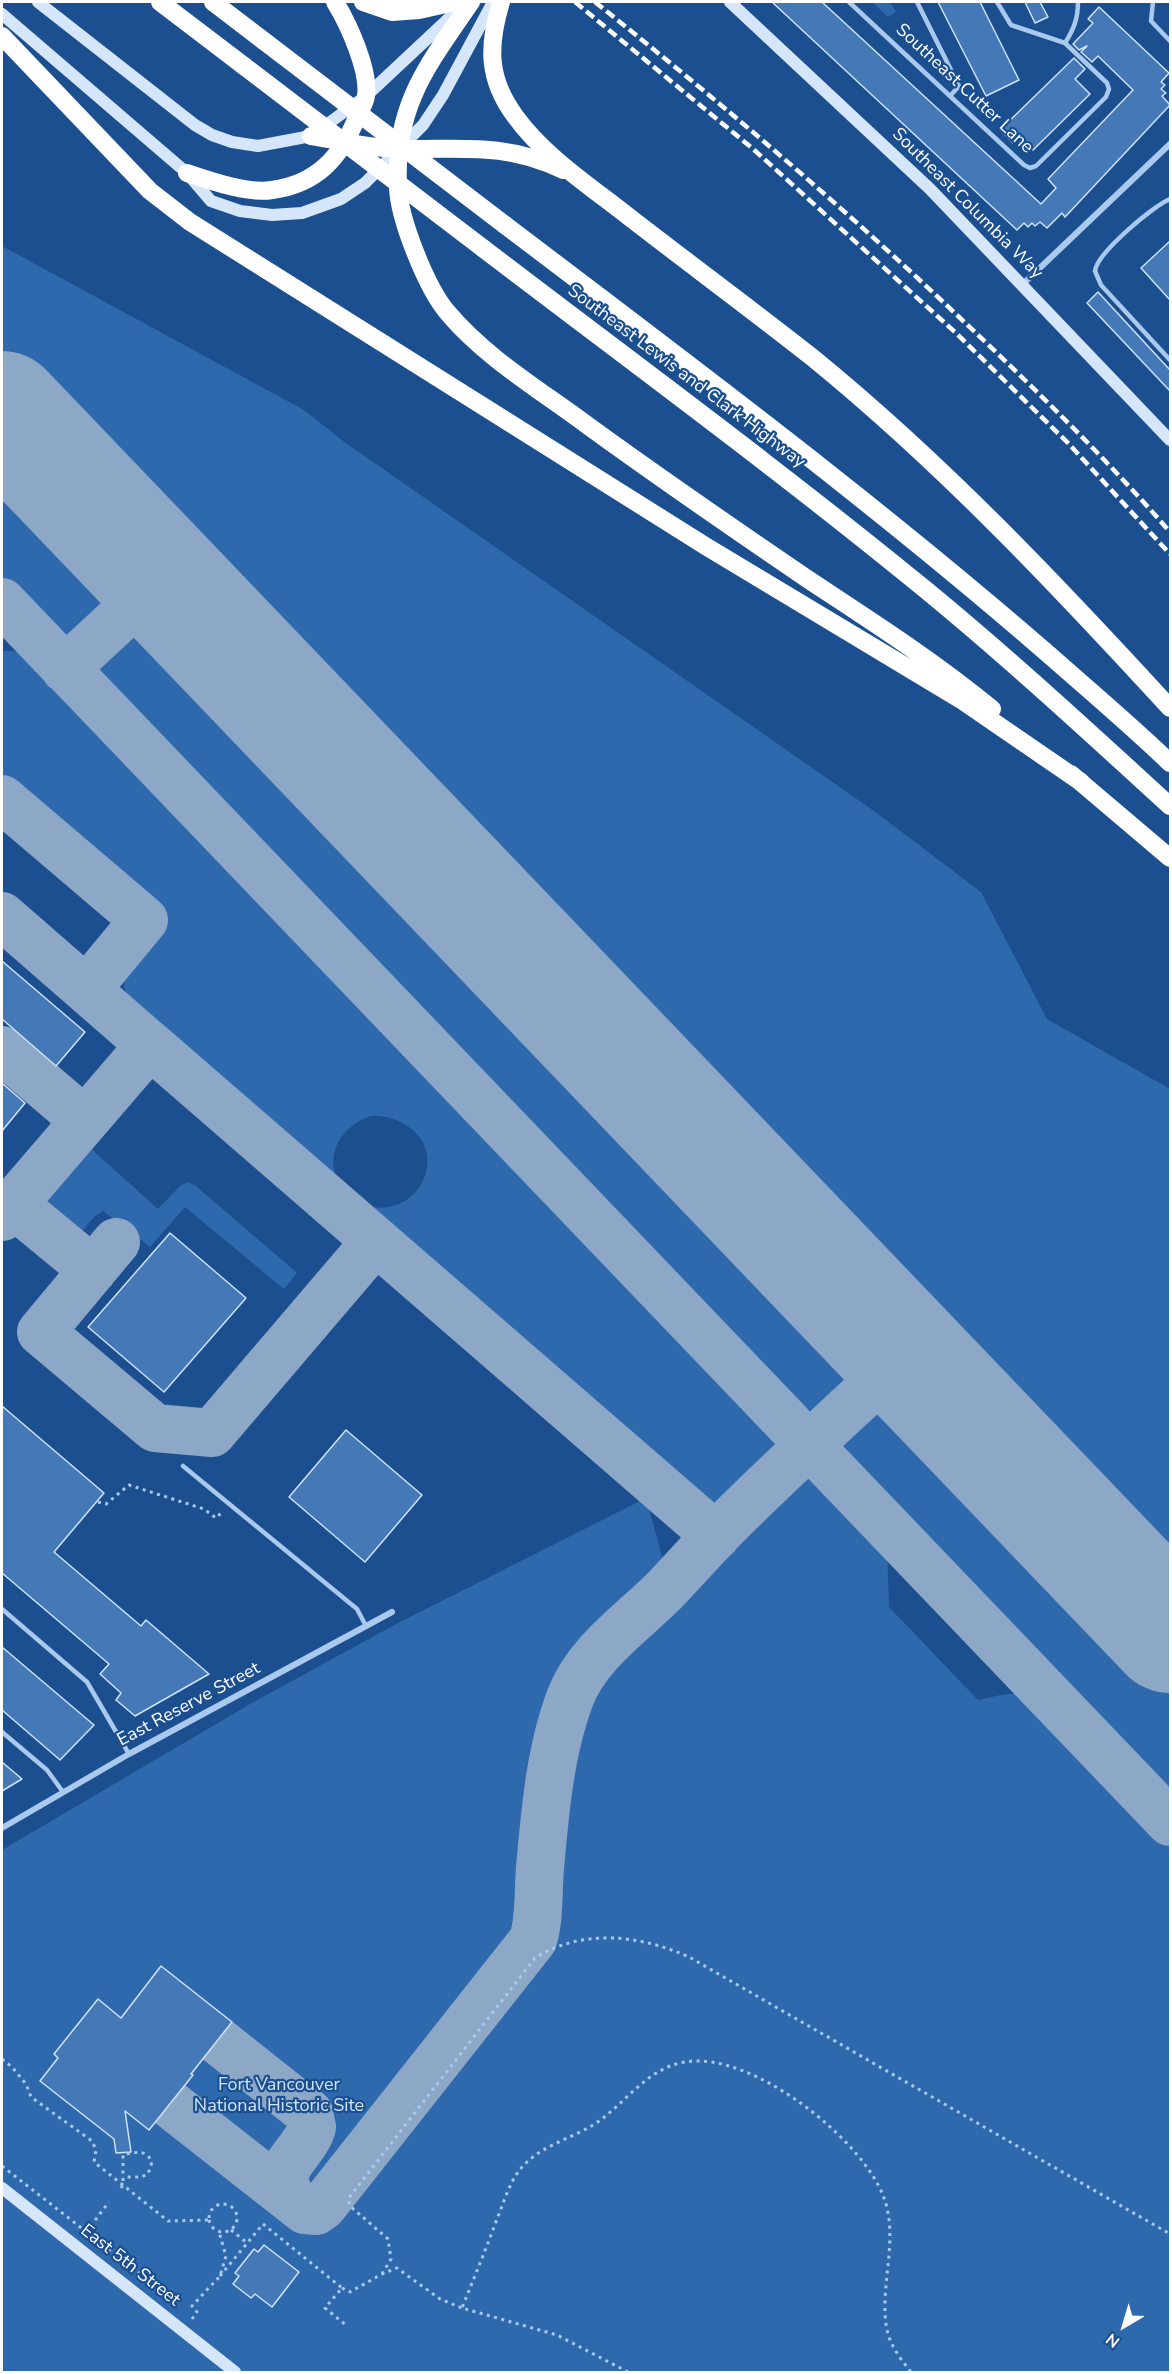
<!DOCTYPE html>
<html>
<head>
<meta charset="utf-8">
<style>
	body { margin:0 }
	#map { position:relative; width:1172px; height:2374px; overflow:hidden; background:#1b4f8f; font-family:"Nunito Sans",sans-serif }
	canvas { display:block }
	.frame { position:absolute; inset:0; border:3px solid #fff; pointer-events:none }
	.north { position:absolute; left:1094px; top:2296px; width:60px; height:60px; -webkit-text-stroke:4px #1b4f8f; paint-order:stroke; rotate:218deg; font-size:16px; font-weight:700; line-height:24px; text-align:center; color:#fff }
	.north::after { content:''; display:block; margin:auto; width:21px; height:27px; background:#fff; clip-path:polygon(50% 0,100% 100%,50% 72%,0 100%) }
</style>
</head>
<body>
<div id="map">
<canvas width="1172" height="2374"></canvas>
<div class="frame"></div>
<div class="north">N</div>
</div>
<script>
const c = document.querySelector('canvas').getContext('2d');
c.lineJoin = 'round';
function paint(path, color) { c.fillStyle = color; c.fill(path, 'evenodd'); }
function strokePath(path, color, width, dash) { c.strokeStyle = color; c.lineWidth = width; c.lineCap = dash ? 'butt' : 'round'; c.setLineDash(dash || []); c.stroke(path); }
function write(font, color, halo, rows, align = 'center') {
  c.font = font + ' "Nunito Sans",sans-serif'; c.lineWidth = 4.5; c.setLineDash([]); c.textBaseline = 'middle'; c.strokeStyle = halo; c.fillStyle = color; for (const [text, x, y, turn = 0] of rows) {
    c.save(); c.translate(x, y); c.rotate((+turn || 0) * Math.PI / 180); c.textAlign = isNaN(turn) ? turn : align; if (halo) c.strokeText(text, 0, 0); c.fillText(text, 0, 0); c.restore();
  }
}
paint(new Path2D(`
	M872,2H890L896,12L888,17Z
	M2,246L304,410L343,441L874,811L981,892L1047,1019L1170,1089V1597L2,376Z
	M2,448L131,583L105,617L67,643L58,640L2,584Z
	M155,609L855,1339C856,1352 857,1367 852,1381C839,1416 806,1417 779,1396L116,705L94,676L91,670L119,634Z
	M2,651C20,649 32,657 46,668L779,1433L784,1447L778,1460L728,1509L713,1514L698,1507L144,1021C102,974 135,956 165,919L2,779ZM371,1116C406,1114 440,1143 423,1181C410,1209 371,1217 349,1195C320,1166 334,1129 371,1116Z
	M88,1146L158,1209L180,1186L188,1182L196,1186L297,1273L284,1289L185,1207L150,1247L103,1211C78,1224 86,1252 51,1221C42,1214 41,1208 44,1196Z
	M897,1407L924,1411L1170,1667V1804L848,1466C840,1447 841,1420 863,1411C873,1406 886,1407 897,1407Z
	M812,1471L823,1477L887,1545L889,1607L978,1700C997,1696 1020,1688 1037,1699L1170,1839V2372H2V1850L250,1704L398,1623L646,1498L674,1600Z`), '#2e69ad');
strokePath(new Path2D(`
	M2,602L1170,1822
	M65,669L148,592L164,590L176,596
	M2,799L144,920L87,989
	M2,916L150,1045L2,1217
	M150,1045L716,1536
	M2,1050L84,1120
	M13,1204L93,1270
	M116,1242L41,1332L155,1428L212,1433L375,1242
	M217,2040L309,2113L312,2127L310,2133C298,2159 271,2169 293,2200
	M170,2104L305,2210L316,2211L323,2206L533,1940C540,1918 538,1891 540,1868C545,1812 550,1751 570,1698C587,1653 632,1623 665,1590C686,1568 706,1545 727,1524C785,1466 846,1411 906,1355`), '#8da7c7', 48);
strokePath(new Path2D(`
	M2,412L1170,1632`), '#8da7c7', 122);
const building = new Path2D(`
	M772,2H822L1041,204L1056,188L1048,179L1133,90L1098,56L1092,62L1081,52L1087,46L1079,50L1073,44L1093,23L1088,19L1099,7L1169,73L1161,82L1165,85L1161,89L1166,93L1162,96L1170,105L1065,217L1062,213L1047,228L1040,222L1035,226L1032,223L1028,227L1024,223L1017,230Z
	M938,2H980L1019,80L986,96Z
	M1025,2H1040L1048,17L1035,23Z
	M1074,58L1085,69L1075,79L1090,94L1033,150L1020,137L1013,143L1000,130Z
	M1170,241V300L1141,268Z
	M1098,292L1170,370V391L1087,303Z
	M2,961L85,1032L56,1066L2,1019Z
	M2,1083L25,1103L2,1131Z
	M170,1233L246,1298L164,1392L88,1327Z
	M2,1406L104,1493L54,1552L141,1626L146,1620L209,1674L135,1716L116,1700L121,1693L100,1674L109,1664L2,1573Z
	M346,1430L422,1495L365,1562L289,1497Z
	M2,1647L94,1725L60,1760L2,1710Z
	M2,1762L22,1779L2,1791Z
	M161,1966L232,2022L191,2074L193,2075L149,2130L125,2111L131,2152L116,2153L114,2139L40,2081L58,2058L54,2054L98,1999L121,2018Z
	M264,2245L299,2272L272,2307L255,2294L251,2298L233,2284L239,2276L235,2273L254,2249L258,2252Z`);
paint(building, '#4478b7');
strokePath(building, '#cfe3fa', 1.5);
strokePath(new Path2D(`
	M98,1502L106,1504L129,1485L204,1509L216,1518L222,1512
	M2,2059L12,2067L26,2084L31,2097L92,2141L96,2150L94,2162L168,2221L209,2220
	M2,2166L139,2273L152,2271
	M121,2188L123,2185V2155C135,2152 146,2149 152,2162L148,2174L141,2177H123
	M209 2218a14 14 0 1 1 28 0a14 14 0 1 1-28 0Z
	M231,2230L246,2242
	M86,2232L109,2202
	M382,2274L391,2259L388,2239L350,2206L348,2199L535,1958C583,1928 640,1935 689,1957L1170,2234
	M220,2276L263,2224L342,2288L325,2308L347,2326
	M342,2288L350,2292L382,2274L397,2268L440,2299L462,2308
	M192,2319L197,2312L192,2306L220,2276L226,2256L219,2232
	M628,2372L557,2335L462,2308C474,2278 486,2249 497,2219C504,2202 510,2180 523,2166C541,2146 570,2139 593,2125C625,2105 646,2068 685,2062C750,2050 863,2139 884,2198C900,2242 877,2292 888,2334C892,2348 902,2361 911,2372`), '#a9c9ee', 3, [3, 4.5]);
strokePath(new Path2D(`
	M849,2L1024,165L1030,168L1036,166L1106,97L1109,89L1107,83L1065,43L1011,25L997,2
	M917,2L959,86L951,95
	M1153,2L1151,21L1170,41
	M1065,43C1074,29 1078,18 1078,2
	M1170,199C1153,206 1097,253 1095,271L1101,285L1170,360
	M183,1466L357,1609L366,1626
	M2,1609L87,1682L129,1754
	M2,1732L47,1770L63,1792`), '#a9c9ee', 4.5);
strokePath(new Path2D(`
	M1023,284L1170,144
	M2,1828L129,1754L392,1612`), '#a9c9ee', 6);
strokePath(new Path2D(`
	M38,2L195,125L212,135L232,142L258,146L311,136L366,96L460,8
	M730,2L930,189L1170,440
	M2,14L187,173L211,201L240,211L272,215L302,213L341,199L365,183L423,125L443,95L493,2
	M2,2188L235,2372`), '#d6e6fa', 12);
strokePath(new Path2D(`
	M160,2L244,66
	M213,2L264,41
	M363,2L392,12L419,10L455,2
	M471,2C428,65 394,105 398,187C399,219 427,289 448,313C486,358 540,390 587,425C660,478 734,529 809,580C871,621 934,661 992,709
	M501,2C488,45 487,78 515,116C542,154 588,185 624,213C687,262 751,309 813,358C943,464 1057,585 1170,708
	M2,36L150,191L190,222L707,547L963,701L1081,782
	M311,136C339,140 373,149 401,149C461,150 506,142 563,170
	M187,173C211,181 248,194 272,190C317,184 341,157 357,117C360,111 365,103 366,96C370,71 348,23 335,2
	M505,225C700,373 896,519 1079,681C1110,708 1141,735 1170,763
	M484,249C632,362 782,472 926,590C1010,659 1090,733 1170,806
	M1071,774L1170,858`), '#fff', 18);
strokePath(new Path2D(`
	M575,2L752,148L956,333L1068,443L1170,554
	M595,2C720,102 841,205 958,316C1031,385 1104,456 1170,532`), '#fff', 4.5, [10, 4.5]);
strokePath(new Path2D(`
	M264,41L505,225
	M244,66L484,249`), '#fff', 18);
write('18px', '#fff', '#1b4f8f', [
	["Southeast Cutter Lane",964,89,43],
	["Southeast Columbia Way",967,204,45],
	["Southeast Lewis and Clark Highway",686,377,37],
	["East Reserve Street",189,1705,-28],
	["East 5th Street",130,2266,38]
]);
write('18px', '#cfe3fa', '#1b4f8f', [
	["Fort Vancouver",279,2086],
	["National Historic Site",279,2107]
]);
</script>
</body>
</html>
